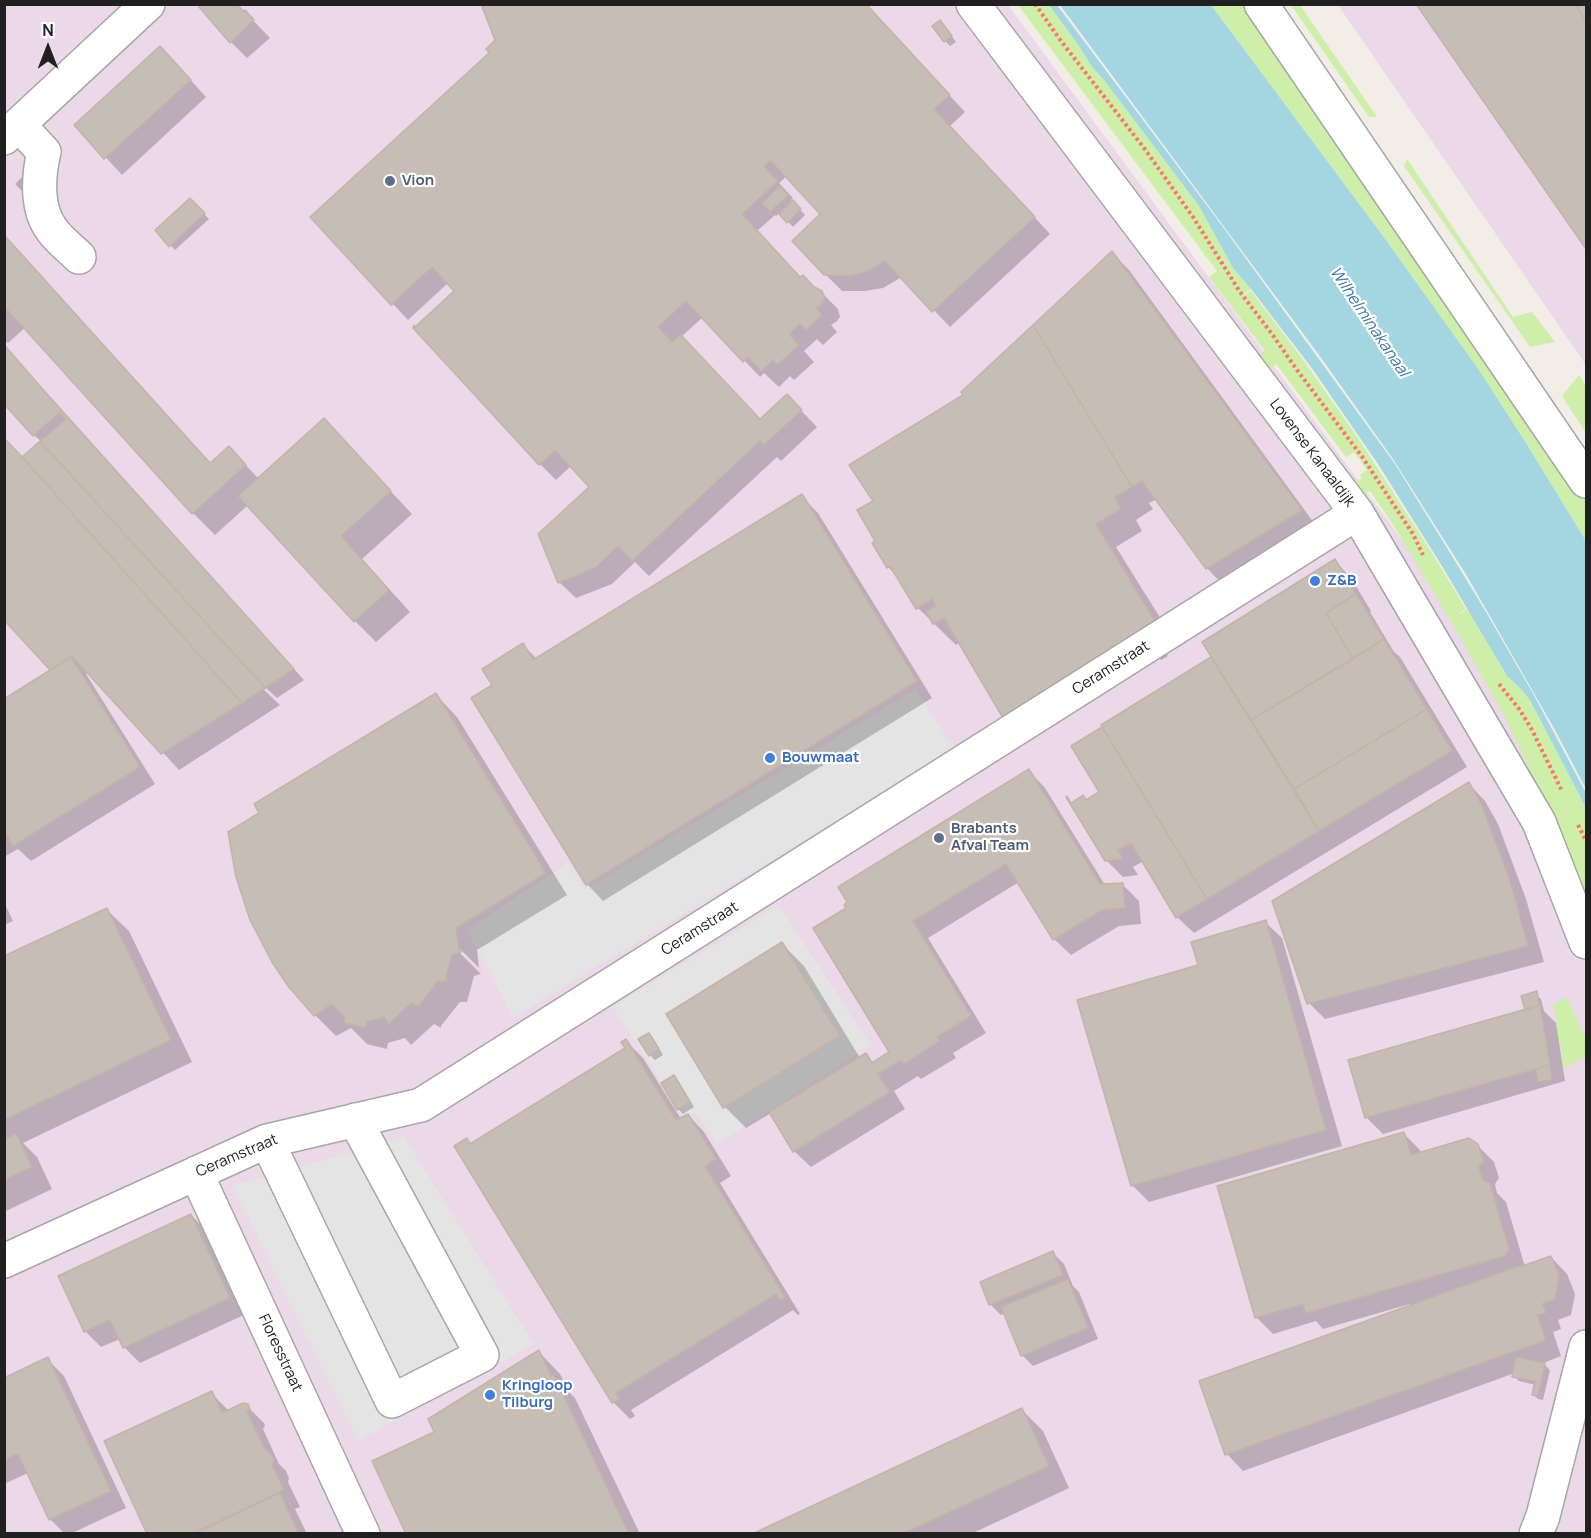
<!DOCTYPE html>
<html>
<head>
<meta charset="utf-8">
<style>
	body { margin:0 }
	#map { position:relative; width:1591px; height:1538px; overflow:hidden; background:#f2ede6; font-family:Manrope,sans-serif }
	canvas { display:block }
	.frame { position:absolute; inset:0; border:6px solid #202020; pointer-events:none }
	.north { position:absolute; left:18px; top:18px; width:60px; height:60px; -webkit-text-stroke:4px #fff; paint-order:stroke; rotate:0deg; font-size:16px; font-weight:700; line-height:24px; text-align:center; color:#202020 }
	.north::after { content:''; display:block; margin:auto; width:21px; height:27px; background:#202020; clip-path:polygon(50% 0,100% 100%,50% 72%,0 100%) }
</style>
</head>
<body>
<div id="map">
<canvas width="1591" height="1538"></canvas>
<div class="frame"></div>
<div class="north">N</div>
</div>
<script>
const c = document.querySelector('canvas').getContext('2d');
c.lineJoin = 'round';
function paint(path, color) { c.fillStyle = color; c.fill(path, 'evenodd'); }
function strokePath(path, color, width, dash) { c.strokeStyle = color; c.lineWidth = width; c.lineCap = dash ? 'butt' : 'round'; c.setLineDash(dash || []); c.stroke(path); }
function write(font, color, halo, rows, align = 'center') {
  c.font = font + ' Manrope,sans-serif'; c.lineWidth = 4.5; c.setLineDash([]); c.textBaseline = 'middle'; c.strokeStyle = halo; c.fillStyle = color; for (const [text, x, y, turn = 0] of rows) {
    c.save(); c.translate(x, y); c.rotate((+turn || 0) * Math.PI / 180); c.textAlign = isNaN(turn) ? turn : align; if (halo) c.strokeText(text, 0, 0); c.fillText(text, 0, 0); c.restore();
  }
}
paint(new Path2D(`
	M5,5H1008L1503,677L1586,861V1533L5,1534Z
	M1338,5H1586V365Z`), '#ebd8e8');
paint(new Path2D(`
	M1018,5H1049L1079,46L1092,67L1104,80L1199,206L1233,268L1251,289L1244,294V296L1251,291L1302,358L1362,444L1429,548L1466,609L1459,613V614L1468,609L1507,676L1522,690L1531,702L1586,808V890L1508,723L1459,635L1392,523L1370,491L1364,494L1355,482L1362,478L1360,475L1367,470L1354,452L1346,457L1276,364L1270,369L1260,355L1265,351L1209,277L1217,271Z
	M1211,5H1250L1586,496V541L1526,443L1479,370L1383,236Z
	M1291,5H1300L1377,117H1369Z
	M1407,159L1513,317L1532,312L1555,342L1530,347L1404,166Z
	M1579,375L1586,386V433L1562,396Z
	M1568,997V999L1586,1040V1057L1563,1068L1560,1040H1558L1556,1030L1558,1029L1553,1004Z`), '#ceefa9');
paint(new Path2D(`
	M916,689L954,748L513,1018L467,930L568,863L585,889Z
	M779,905L871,1045L716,1145L696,1113L683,1118L613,1007Z
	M404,1137L534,1344L358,1441L232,1186Z`), '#e4e4e4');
paint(new Path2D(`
	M1049,5H1057L1223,227L1395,464L1444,543L1486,612L1535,697L1586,793V808L1531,702L1522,690L1507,676L1442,566L1378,464L1311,367L1251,289L1233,268L1199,206L1104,80L1092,67L1079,46Z
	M1060,5H1211L1383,236L1479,370L1526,443L1586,541V789L1555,730L1467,576L1393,459L1319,355Z`), '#a4d6e2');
paint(new Path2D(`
	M865,4L965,112L950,126L1050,234L950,327L902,277L883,288L865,291H842L825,274L822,214L787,176L779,183L793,198L791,200L805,215L793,227L780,213L776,216L775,215L757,231L801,278L821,292L838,309L840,317L837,321L831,325L837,332L823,345L817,339L804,351L814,362L794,380L790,376L779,387L764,373L760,377L703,317L681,337L760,420L787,396L817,427L781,461L777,457L649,576L635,562L612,584L576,598L559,582L591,487L571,466L556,480L540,464L456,291L448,283L408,320L312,217Z
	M1418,4H1586V247Z
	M202,8L245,12L270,38L247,58L231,42Z
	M945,27L956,42L950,46L945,41Z
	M176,64L206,97L122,175L76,125Z
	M23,176L32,185L24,193L15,184Z
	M190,200L209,219L175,250L157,231Z
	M4,236L22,254L211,464L229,448L259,479L324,420L412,514L362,559L410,612L376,642L355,621L248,505L215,535L193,513L26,327L8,343L4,340Z
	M1112,253L1129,270L1317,527L1223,585L1207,568L1157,499L1149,503L1153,509L1136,520L1142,531L1116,547L1177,645L1165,652L1168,656L1161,660L1157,657L960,642L956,645L918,608L900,579L888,567L877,542L875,501L965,396Z
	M4,350L304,680L277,698L265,687H261L280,705L179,770L89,672L86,674L155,784L31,861L18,849L4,857V701L53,671L4,618V438L23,458L42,442L34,435Z
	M801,496L818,513L932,698L603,901L587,884L494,685L523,645L537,659Z
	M1335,561L1351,578L1371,611L1370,612L1394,652L1400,657L1467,767L1194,933L1177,917L1144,861L1133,867L1138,875L1123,877L1106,860L1083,797L1087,801L1101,792L1073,746L1104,727L1103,726L1213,657Z
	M436,695L457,717L567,895L477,950L479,968L457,946L455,948L481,974L474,976L467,1002H460L441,1026V1028L434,1024L411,1045L405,1038L388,1043L387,1049L367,1044L351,1028L336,1036L315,1015Z
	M1029,771L1045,788L1105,885L1122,884L1139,901L1141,924L1119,926L1071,955L1054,939L1019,882L928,938L986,1033L953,1053L956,1058L921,1079L918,1076L894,1091L905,1109L811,1167L794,1151L771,1113L746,1128L725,1107L782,944L804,966L860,1058L865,1055L874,1063L892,1053L848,908Z
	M1469,784L1485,801L1498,824L1526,899L1544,962L1325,1019L1309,1003Z
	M4,902L13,921L4,925Z
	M107,910L129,931L192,1062L23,1143L37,1157L52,1189L4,1212V958Z
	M1265,922L1282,938L1342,1146L1149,1202L1132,1185L1200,966Z
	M1536,994L1541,999L1544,1011L1556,1023L1565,1081L1383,1134L1367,1118L1350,1061L1527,1010Z
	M649,1035L654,1040L663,1055L655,1060L650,1055Z
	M626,1041L643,1058L681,1119L688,1115L704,1132L731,1176L720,1183L800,1314L798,1315L793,1310L631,1410L635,1416L630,1419L613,1402L466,1140L471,1145L627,1049Z
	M674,1077L679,1082L694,1107L683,1114L678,1109Z
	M1404,1134L1420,1150L1421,1154L1477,1145L1494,1162L1499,1178L1495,1184L1497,1193L1506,1202L1525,1267L1551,1257L1567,1274L1575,1294L1571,1315L1558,1320L1561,1329L1553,1332L1561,1356L1543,1363L1550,1370L1543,1400L1538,1399L1533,1394L1536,1385L1519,1381L1514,1376L1515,1373L1243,1471L1227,1454L1410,1307V1304L1323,1329L1316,1321L1273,1334L1256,1317Z
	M191,1215L208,1232L246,1314L140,1363L124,1347L120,1339L101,1347L85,1331Z
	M1053,1253L1064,1264L1073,1286L1079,1292L1098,1339L1033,1366L1022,1355L1005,1313L1001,1315L990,1304Z
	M539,1352L560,1374L568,1391L575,1398L640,1534H408L436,1432Z
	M47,1359L64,1376L126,1508L70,1534H65L50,1519L28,1473L4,1484V1379Z
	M211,1393L229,1411L247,1406L264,1423L265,1426L263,1429L279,1464L286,1471L289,1478L288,1482L300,1507L295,1509L307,1534H149Z
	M1021,1409L1043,1431L1069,1488L971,1534H755Z`), '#0003');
const building = new Path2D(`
	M203,4H237L243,11L245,10L254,20L230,43L199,7Z
	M481,4H866L950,95L934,109L1035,217L932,312L885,261L867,272L848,276L824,275L792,241L820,214L770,160L764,166L778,181L742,214L800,277L803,275L814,287L822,291L824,296V300L821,305L816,308L822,315L806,330L800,324L789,334L799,345L777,365L773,360L761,371L748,357L743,362L686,301L658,327L672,342L680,334L760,419L787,394L802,410L764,445L760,441L632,561L618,546L595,568L558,583L538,534L589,487L555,450L539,465L413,328L414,325L415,327L454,291L432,267L393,303L392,305H391L310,217L489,53L486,49L495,40Z
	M1416,4H1575L1586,21V249Z
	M1575,4H1586V21Z
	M940,20L952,36L944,42L932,26Z
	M160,46L191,80L104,159L74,125Z
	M780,186L788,195L770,212L762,203Z
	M190,198L205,213L169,247L155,230Z
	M793,200L801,209L787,223L779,214Z
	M4,235L210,463L229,446L246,465L192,514L4,306Z
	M1112,251L1302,510L1206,569L1142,481L1132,487L1033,325Z
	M1033,325L1132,487L1115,497L1121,509L1096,524L1156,623L1003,718L944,618L933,624L926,612L936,606L932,599L916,609L890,566L887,568L872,543L875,541L857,510L873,501L849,465L963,395L961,392Z
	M6,347L39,385L294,669L265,688L40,441L66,419L60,412L33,436L4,404V348Z
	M324,418L391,491L341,536L389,590L354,622L238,496Z
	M4,438L22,457L242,703L161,754L72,656L50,670L4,620Z
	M40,441L265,688L242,703L22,457Z
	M802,494L917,681L586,885L471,698L492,685L482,669L523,643L533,660Z
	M1335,559L1356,594L1326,613L1353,659L1251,720L1202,642Z
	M1356,594L1384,639L1353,659L1326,613Z
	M1384,639L1427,709L1294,789L1251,720Z
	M71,657L140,767L13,846L4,831V699Z
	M1211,657L1319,831L1207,899L1101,725Z
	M436,693L546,873L456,928L459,949H460L461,952L452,955L446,977L447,981H438L420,1004L419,1007L411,1003L389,1024L384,1017L367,1022L365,1028L344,1023L345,1017L332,1004L314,1016L288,986L272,962L250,920L236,877L228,832L259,813L254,804Z
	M1427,709L1452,751L1319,831L1294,789Z
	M1102,727L1207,899L1176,918L1131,843L1118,850L1123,859L1105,861L1066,797L1067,796L1071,803L1083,795L1086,800L1099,792L1071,746Z
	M1029,769L1100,884L1123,883L1125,908L1102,910L1053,940L1006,864L913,921L971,1016L937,1037L940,1041L904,1064L901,1060L878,1074L890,1092L793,1152L769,1112L866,1053L872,1063L889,1052L813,928L846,908L844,905L847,902L838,887Z
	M1469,782L1482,806L1492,833L1510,881L1528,946L1307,1004L1272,901Z
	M107,908L171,1040L4,1120V956Z
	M1266,920L1326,1130L1131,1186L1077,1000L1198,965L1191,942Z
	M782,942L840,1036L723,1108L666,1014Z
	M1537,991L1539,1005L1525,1010L1521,996Z
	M1540,1005L1550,1065L1365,1118L1348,1060Z
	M649,1033L659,1049L649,1056L638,1039Z
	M626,1039L676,1120L688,1114L710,1149L716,1159L705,1166L785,1297L780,1300L776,1294L616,1393L620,1399L612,1403L454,1146L467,1138L470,1144L625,1048L621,1042Z
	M1550,1065L1552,1080L1538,1082L1536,1069Z
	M674,1075L690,1102L677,1110L661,1083Z
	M1404,1132L1411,1155L1469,1138L1478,1144L1484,1161L1479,1167L1483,1180L1490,1184L1509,1249L1505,1256L1306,1313L1303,1304L1255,1318L1217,1186Z
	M4,1133L7,1138L16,1133L32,1167L4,1180Z
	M191,1214L230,1298L123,1348L110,1320L84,1332L58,1276Z
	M1053,1251L1063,1275L989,1305L980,1282Z
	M1551,1256L1559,1276L1555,1299L1542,1304L1546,1313L1537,1315L1546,1340L1225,1455L1199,1381L1519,1266V1267Z
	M1068,1279L1088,1328L1021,1356L1001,1307Z
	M539,1350L551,1376L554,1375L629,1534H406L372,1461L434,1432L428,1419Z
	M48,1357L111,1491L49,1520L18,1454L4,1460V1378Z
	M1516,1357L1545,1363L1538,1396L1532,1395L1535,1381L1512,1377Z
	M212,1391L222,1413L243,1403L248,1404L250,1409L247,1412L266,1451L270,1453L274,1460L272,1465L284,1490L193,1534H147L104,1441Z
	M1022,1408L1049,1466L902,1534H752Z
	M280,1493L299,1534H193Z`);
paint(building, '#c6bdb5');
strokePath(building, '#c5b3a7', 1.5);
const minor = new Path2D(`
	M973,4L1357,513L1539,822L1586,942
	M1261,4L1586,481
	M19,125L44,152C38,177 36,209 52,230C59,240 70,248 79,257
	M4,138L148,4
	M267,1141L392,1401L482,1355L355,1120
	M196,1173L363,1534
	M4,1261L267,1141L421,1105L1357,513
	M1536,1534L1543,1516L1586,1347`);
strokePath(minor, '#a7a7a7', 36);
strokePath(new Path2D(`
	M1035,4L1061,41L1144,148L1193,217L1240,292L1272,334L1297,370L1363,458L1413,534L1423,555
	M1499,684L1520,710L1532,730L1562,791
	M1578,825L1586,841`), '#ff746a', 4, [3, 3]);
strokePath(minor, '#fff', 33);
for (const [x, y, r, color] of [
	[390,181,6,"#5c6f8a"],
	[1315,581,6,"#3f7fe0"],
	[770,758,6,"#3f7fe0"],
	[939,838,6,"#5c6f8a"],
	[490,1395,6,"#3f7fe0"]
]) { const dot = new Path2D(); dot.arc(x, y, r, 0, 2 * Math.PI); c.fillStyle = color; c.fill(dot); strokePath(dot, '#fff', 2); }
write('bold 15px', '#4e5e75', '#fff', [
	["Vion",402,181],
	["Brabants",951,829],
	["Afval Team",951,846]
], 'left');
write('15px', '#202020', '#fff', [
	["Lovense Kanaaldijk",1312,453,53],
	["Ceramstraat",1111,668,-32],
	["Ceramstraat",700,929,-32],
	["Ceramstraat",237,1156,-23],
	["Floresstraat",280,1353,65]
]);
write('bold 15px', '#366cbe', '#fff', [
	["Z&B",1327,581],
	["Bouwmaat",782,758],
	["Kringloop",502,1386],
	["Tilburg",502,1403]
], 'left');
write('italic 16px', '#3f77a7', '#fff', [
	["Wilhelminakanaal",1369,322,56]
]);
</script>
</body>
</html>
